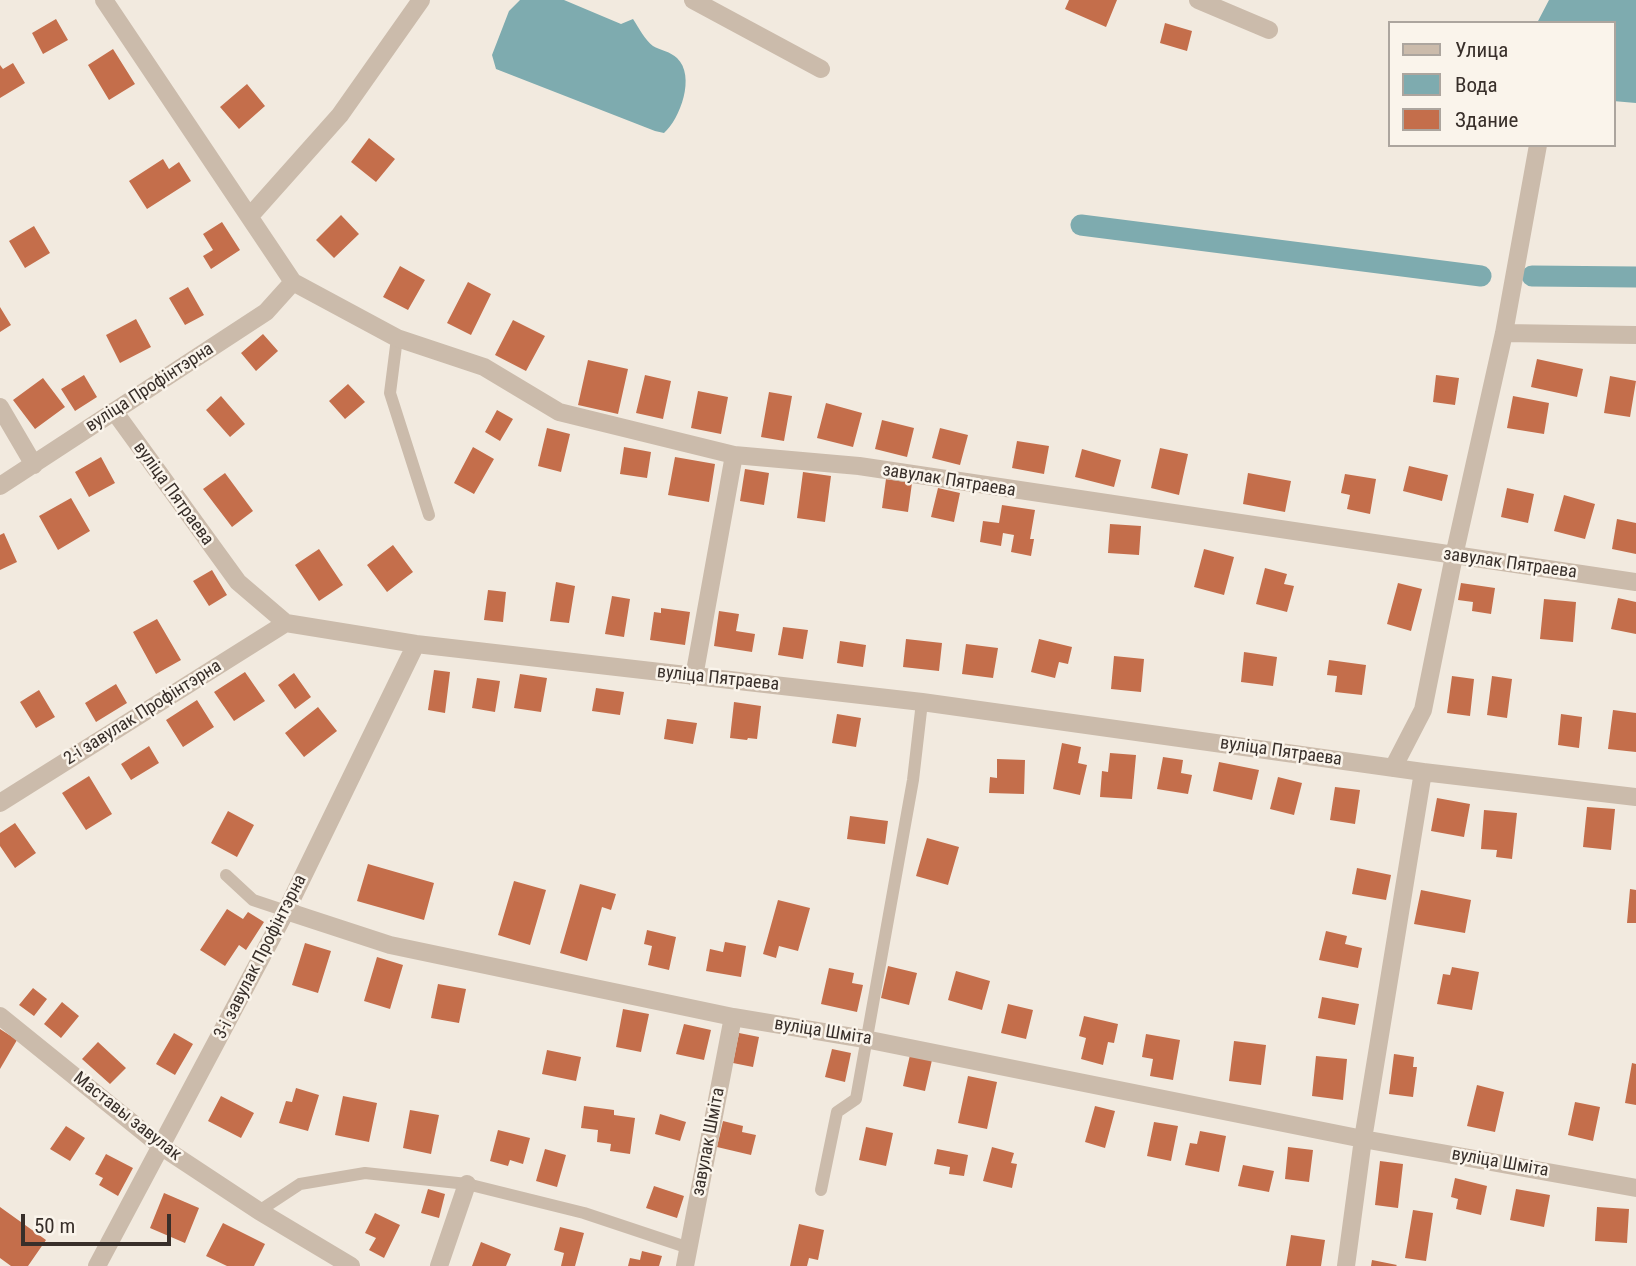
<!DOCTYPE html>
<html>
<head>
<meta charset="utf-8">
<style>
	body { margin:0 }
	#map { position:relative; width:1636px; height:1266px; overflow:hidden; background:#f2eadf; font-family:"Roboto Condensed",sans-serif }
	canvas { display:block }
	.legend { position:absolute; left:1388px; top:21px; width:228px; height:126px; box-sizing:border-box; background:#faf4eb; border:2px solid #aca59e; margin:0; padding:9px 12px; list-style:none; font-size:21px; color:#382f2a }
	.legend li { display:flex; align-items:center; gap:14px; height:35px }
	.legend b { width:35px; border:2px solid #aca59e }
	.scale { position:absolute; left:21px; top:1214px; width:150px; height:32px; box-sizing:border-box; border:4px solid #382f2a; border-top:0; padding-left:9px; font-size:21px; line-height:24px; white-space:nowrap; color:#382f2a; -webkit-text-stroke:5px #faf4eb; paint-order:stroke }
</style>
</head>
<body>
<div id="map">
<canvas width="1636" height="1266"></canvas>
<ul class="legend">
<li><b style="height:9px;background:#cbbbab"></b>Улица</li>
<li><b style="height:19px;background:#7eabaf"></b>Вода</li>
<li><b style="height:19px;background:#c46e4b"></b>Здание</li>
</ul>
<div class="scale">50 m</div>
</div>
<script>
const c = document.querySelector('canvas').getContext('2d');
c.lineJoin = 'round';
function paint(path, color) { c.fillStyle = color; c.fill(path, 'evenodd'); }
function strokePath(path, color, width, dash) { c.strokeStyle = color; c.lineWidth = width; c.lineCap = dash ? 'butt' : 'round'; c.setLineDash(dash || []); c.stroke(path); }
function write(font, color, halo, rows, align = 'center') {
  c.font = font + ' "Roboto Condensed",sans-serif'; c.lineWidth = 5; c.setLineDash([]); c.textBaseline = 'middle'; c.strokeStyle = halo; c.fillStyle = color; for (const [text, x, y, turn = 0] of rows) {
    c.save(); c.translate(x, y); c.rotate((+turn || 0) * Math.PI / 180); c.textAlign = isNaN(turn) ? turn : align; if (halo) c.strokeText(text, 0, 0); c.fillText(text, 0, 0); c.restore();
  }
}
paint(new Path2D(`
	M520,0H564L621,24L633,19C639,28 645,40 653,46C660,50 671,52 677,58C696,76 680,119 664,133L655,131L496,69L492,55L509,11Z
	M1549,0H1636V103L1613,101V23H1537Z`), '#7eabaf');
strokePath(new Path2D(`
	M1081,225L1481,276
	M1532,276L1636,277`), '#7eabaf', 21);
paint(new Path2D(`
	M1069,0H1117L1106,27L1065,9Z
	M56,19L68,40L43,54L32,33Z
	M1165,23L1192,31L1187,51L1160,43Z
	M113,49L135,84L109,100L88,65Z
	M13,63L25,83L0,98V65L3,69Z
	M247,84L265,106L239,129L220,107Z
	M369,138L395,159L376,182L351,162Z
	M163,159L169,169L179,162L191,181L147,209L129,181Z
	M341,215L359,234L334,258L316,240Z
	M222,222L240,250L211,269L203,256L213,250L203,234Z
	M34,226L50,253L25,268L9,241Z
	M400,266L425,280L408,310L383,297Z
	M468,282L491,294L471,335L447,323Z
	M188,287L204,315L185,325L169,298Z
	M0,307L11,325L0,332Z
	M136,319L151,347L120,363L106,335Z
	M513,320L545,336L526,371L495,355Z
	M263,334L278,351L256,371L241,353Z
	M1537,359L1583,369L1577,397L1531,387Z
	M588,360L628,369L618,414L578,405Z
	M84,375L97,397L75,411L61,389Z
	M645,375L671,381L663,419L636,413Z
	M1436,375L1459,378L1455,405L1433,402Z
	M1610,376L1636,381L1630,417L1604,413Z
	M43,378L65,407L35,429L13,400Z
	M348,384L365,402L345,419L329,401Z
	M698,391L728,397L721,434L691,428Z
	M769,392L792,396L784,441L761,437Z
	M221,396L245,424L230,437L206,410Z
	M1513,396L1549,403L1544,434L1507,428Z
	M826,403L862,413L853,447L817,438Z
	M497,410L513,419L500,441L485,432Z
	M882,420L914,428L907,457L875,449Z
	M547,428L570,434L561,472L538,466Z
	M940,428L968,435L960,465L932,458Z
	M1017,441L1049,446L1044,474L1012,468Z
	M473,447L494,459L474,494L454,483Z
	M624,447L651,452L647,478L620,474Z
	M1160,448L1188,454L1179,495L1151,488Z
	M1082,449L1121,460L1114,487L1075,477Z
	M101,457L115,483L89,497L75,472Z
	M675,457L715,464L709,502L668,495Z
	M1409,466L1448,475L1442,501L1403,491Z
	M745,469L769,473L764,505L740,501Z
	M803,472L831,476L825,522L797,518Z
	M225,473L253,511L232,527L203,489Z
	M1248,473L1291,481L1285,512L1243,504Z
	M1345,474L1376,479L1370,514L1347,509L1350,495L1341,493Z
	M886,479L912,483L908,512L882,508Z
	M938,488L960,493L954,522L931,517Z
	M1507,488L1534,494L1528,523L1501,517Z
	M1564,495L1595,504L1585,539L1554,531Z
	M71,498L90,531L58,550L39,516Z
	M1002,505L1035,510L1030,539H1034L1031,556L1011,552L1014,535L1003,533L1001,546L980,542L983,521L999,523Z
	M1617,519L1636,523V554L1612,549Z
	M1110,524L1141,526L1139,555L1108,553Z
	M4,533L17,562L0,570V535Z
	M393,545L413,572L387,592L367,565Z
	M319,549L343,585L319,601L295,565Z
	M1204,549L1234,557L1224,595L1194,587Z
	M1265,568L1287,574L1284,584L1294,586L1287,612L1256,604Z
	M212,570L227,595L209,606L193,581Z
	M556,582L575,586L569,623L550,621Z
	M1398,583L1422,589L1411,631L1387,624Z
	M1461,583L1495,588L1491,614L1472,611L1473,602L1458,600Z
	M488,590L506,592L503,622L484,620Z
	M612,596L630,599L624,637L605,634Z
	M1618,598L1636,602V634L1611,629Z
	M1544,599L1576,602L1573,642L1540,639Z
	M661,608L690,612L685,645L650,640L654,612L661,613Z
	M719,611L739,614L736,631L755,634L752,652L714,646Z
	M157,619L181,660L156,674L133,632Z
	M783,627L808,630L803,659L778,655Z
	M906,639L942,643L939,671L903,667Z
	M1039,639L1072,647L1068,664L1059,662L1055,678L1031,672Z
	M840,641L866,645L863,667L837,663Z
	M966,644L998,648L993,678L962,674Z
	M1244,652L1277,657L1273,686L1241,682Z
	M1114,656L1144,659L1141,692L1111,689Z
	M1329,660L1366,665L1362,695L1335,692L1337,676L1327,675Z
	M434,670L450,672L445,713L428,710Z
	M245,672L265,701L234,721L214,692Z
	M294,673L311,697L295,709L278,685Z
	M520,674L547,678L541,712L514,708Z
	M1452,676L1474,679L1470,716L1447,713Z
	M1492,676L1512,679L1507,718L1487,715Z
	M477,678L500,681L495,712L472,708Z
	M116,684L127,703L96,722L85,703Z
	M596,688L624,692L620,715L592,711Z
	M39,690L55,717L36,728L20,702Z
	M197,700L214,727L183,747L166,720Z
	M734,702L761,706L757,739L748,738L747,740L730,738Z
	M318,707L337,731L304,757L285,733Z
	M1613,710L1636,713V752L1608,749Z
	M837,714L861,718L856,747L832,743Z
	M1561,714L1582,717L1579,748L1558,745Z
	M667,719L697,723L693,744L664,739Z
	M1062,743L1081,747L1078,763L1087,765L1080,795L1053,789Z
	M149,746L159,763L131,780L121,764Z
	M1110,753L1136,755L1132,799L1100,797L1102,771L1108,772Z
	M1163,757L1183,760L1181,773L1192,775L1188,794L1157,789Z
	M997,759L1025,760L1024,794L989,793L990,777L997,778Z
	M1219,762L1259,770L1252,800L1213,791Z
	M89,776L112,814L86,830L62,793Z
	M1278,777L1302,783L1294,815L1270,809Z
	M1335,787L1360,790L1355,824L1330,820Z
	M1437,798L1470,804L1464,837L1431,831Z
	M1587,807L1615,809L1611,850L1583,847Z
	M1484,810L1517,813L1512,859L1496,857L1497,850L1481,849Z
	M228,811L254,825L237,857L211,843Z
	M850,816L888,821L885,844L847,839Z
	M15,823L36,853L15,868L0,846V833Z
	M927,838L959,847L948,885L916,876Z
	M368,864L434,883L424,920L357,901Z
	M1357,868L1391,875L1386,900L1352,894Z
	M514,881L546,890L530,945L498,935Z
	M580,884L616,894L611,910L602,907L587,961L560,953Z
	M1630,889L1636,890V923H1627Z
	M1421,890L1471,900L1465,933L1414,924Z
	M778,900L810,908L798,951L779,946L776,958L763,954Z
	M227,909L243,919L248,912L264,922L246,950L239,945L225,966L200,950Z
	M647,930L676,937L669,970L648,965L652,946L644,944Z
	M1326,931L1347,936L1345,944L1362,948L1358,968L1319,960Z
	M725,942L746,946L741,977L706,971L710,949L723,952Z
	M305,943L331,951L318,993L292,985Z
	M377,957L403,965L390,1009L364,1001Z
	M888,966L917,973L909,1005L881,998Z
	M1452,967L1479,972L1472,1010L1437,1004L1443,974L1450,975Z
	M829,968L854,973L852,983L863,985L857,1012L821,1004Z
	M956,971L990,981L982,1010L948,1000Z
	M438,984L466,989L459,1023L431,1018Z
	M33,988L47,999L34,1016L19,1005Z
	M1322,997L1359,1004L1355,1025L1318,1018Z
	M62,1002L79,1016L61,1038L44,1024Z
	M1008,1004L1033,1010L1026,1039L1001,1033Z
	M623,1009L649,1014L641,1052L616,1047Z
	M1084,1016L1118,1024L1114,1043L1108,1042L1103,1065L1081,1059L1086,1038L1079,1036Z
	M684,1024L711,1030L704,1060L676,1054Z
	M0,1029L17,1040L0,1069Z
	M174,1033L193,1044L175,1075L156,1064Z
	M739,1033L759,1037L753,1067L733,1063Z
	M1146,1034L1180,1040L1173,1080L1150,1076L1153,1059L1142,1057Z
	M1234,1041L1266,1045L1261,1085L1229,1081Z
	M98,1042L126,1068L110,1084L82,1059Z
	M832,1049L851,1053L845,1082L825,1077Z
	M547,1050L581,1057L576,1081L542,1074Z
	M1394,1054L1414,1057L1413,1067H1417L1413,1097L1389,1094Z
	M910,1055L932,1060L925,1091L903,1086Z
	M1316,1056L1347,1059L1343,1100L1312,1096Z
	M1632,1063L1636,1064V1105L1625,1103Z
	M968,1076L997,1082L987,1129L958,1123Z
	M1477,1085L1504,1092L1495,1132L1467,1126Z
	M296,1088L319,1095L308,1131L279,1123L286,1101L292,1102Z
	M221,1096L254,1113L241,1138L208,1121Z
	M343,1096L377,1103L369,1142L335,1135Z
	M1575,1102L1600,1107L1593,1141L1568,1135Z
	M584,1106L614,1110V1115L635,1118L630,1154L610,1151L611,1144L597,1142L598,1130L581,1128Z
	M1095,1106L1115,1111L1105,1148L1085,1142Z
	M410,1110L439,1115L431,1154L403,1148Z
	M660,1114L686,1122L680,1141L655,1134Z
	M723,1121L743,1126L742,1132L756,1135L751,1155L717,1147Z
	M1154,1122L1178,1126L1171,1161L1147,1156Z
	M66,1126L85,1138L70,1161L50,1149Z
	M866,1127L893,1133L886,1166L859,1160Z
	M498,1130L530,1138L523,1164L510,1160L508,1166L490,1161Z
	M1200,1131L1226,1136L1219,1172L1185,1165L1190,1143L1197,1144Z
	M992,1147L1014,1153L1011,1163L1017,1164L1012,1188L983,1181Z
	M1288,1147L1313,1150L1309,1182L1285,1179Z
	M545,1149L566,1155L557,1187L536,1181Z
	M937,1149L968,1155L964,1176L949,1174L950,1167L934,1164Z
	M106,1154L133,1168L118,1196L99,1185L103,1178L95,1174Z
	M1380,1161L1403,1164L1398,1208L1375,1205Z
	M1243,1165L1274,1171L1269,1192L1238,1186Z
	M1455,1178L1487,1186L1481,1215L1456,1209L1458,1199L1451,1197Z
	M654,1186L684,1196L677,1218L646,1208Z
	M428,1189L445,1194L439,1218L421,1213Z
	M1516,1189L1550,1195L1544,1227L1510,1220Z
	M164,1193L199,1208L185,1243L150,1228Z
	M0,1207L46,1240L28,1266H11L0,1258Z
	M1597,1207L1629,1209L1627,1243L1595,1241Z
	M1413,1210L1433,1213L1426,1261L1405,1258Z
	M375,1213L400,1225L384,1258L369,1250L376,1238L365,1233Z
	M223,1223L265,1244L254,1266H227L206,1256Z
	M799,1224L824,1230L818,1260L809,1258L807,1266H790Z
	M560,1227L584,1233L575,1266H561L564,1253L554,1250Z
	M1291,1235L1325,1240L1321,1266H1286Z
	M481,1242L511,1254L506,1266H472Z
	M642,1251L662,1256L659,1266H628L630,1258L640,1260Z
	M1372,1260L1397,1265L1396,1266H1371Z`), '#c46e4b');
strokePath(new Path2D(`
	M397,338L390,393L429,515
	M226,875L253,900L286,911
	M821,1190L837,1112L856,1099L913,780L922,702
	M259,1211L300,1184L365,1173L467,1184L584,1213L689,1248`), '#cbbbab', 12);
strokePath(new Path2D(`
	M104,0L293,282L397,338L484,367L559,412L734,455L859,466L1636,582
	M693,0L821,69
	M1198,0L1269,30
	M250,216L340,115L421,0
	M1504,333L1636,335
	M0,407L34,465
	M114,411L238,582L286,623L416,644L922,702L1423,772L1636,797
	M0,486L266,312L293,282
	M694,677L734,455
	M1393,768L1423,710L1454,556L1504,333L1538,145
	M0,803L286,623
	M286,911L390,945L733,1017L865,1039L1363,1139L1636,1188
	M0,1016L162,1147L259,1211L351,1266
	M97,1266L286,911L416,644
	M439,1266L467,1184
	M685,1266L733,1017
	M1346,1266L1363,1139L1423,772`), '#cbbbab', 18);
write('18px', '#382f2a', '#faf4eb', [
	["вуліца Профінтэрна",150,388,-33],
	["завулак Пятраева",949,481,9],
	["вуліца Пятраева",173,494,54],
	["завулак Пятраева",1510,564,8],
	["вуліца Пятраева",718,679,6],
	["2-і завулак Профінтэрна",143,713,-32],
	["вуліца Пятраева",1281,752,8],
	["3-і завулак Профінтэрна",261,957,-63],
	["вуліца Шміта",823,1032,9],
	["Маставы завулак",127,1117,38],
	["завулак Шміта",709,1142,-79],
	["вуліца Шміта",1500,1163,10]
]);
</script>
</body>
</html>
